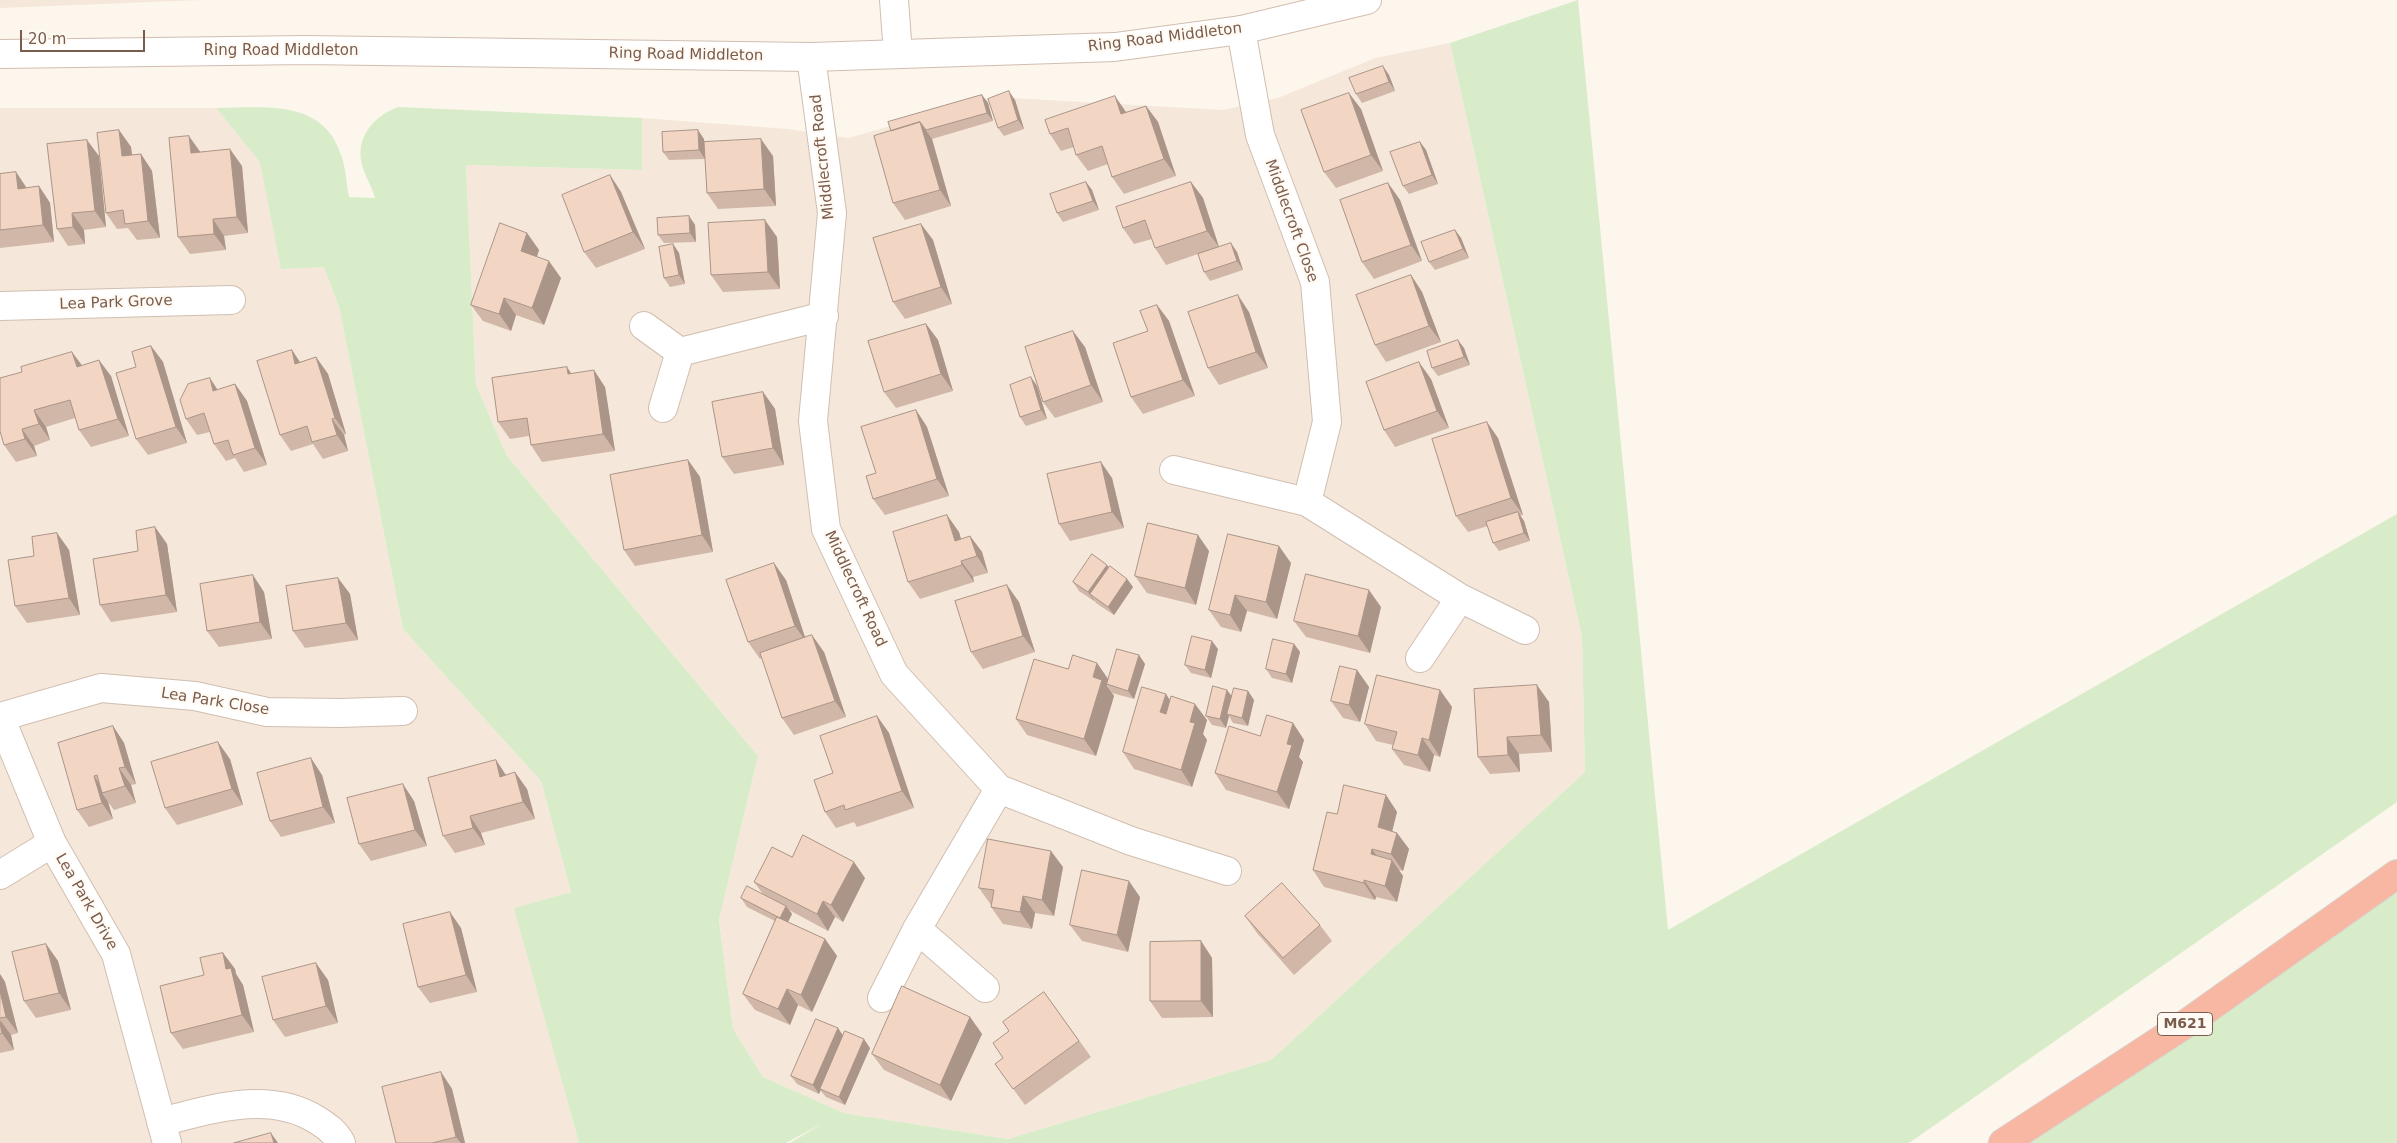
<!DOCTYPE html>
<html>
<head>
<meta charset="utf-8">
<style>
	body { margin:0 }
	#map { position:relative; width:2397px; height:1143px; overflow:hidden; background:#fdf6ec; font-family:"DejaVu Sans",sans-serif }
	canvas { display:block }
	.scale { position:absolute; left:20px; top:30px; width:125px; height:22px; box-sizing:border-box; border:2px solid #7a5c4d; border-top:0; padding-left:6px; font-size:15px; line-height:18px; white-space:nowrap; color:#7a5c4d; -webkit-text-stroke:4px #fffaf3; paint-order:stroke }
</style>
</head>
<body>
<div id="map">
<canvas width="2397" height="1143"></canvas>
<div class="scale">20 m</div>
</div>
<script>
const c = document.querySelector('canvas').getContext('2d');
c.lineJoin = 'round';
function paint(path, color) { c.fillStyle = color; c.fill(path, 'evenodd'); }
function strokePath(path, color, width, dash) { c.strokeStyle = color; c.lineWidth = width; c.lineCap = dash ? 'butt' : 'round'; c.setLineDash(dash || []); c.stroke(path); }
function write(font, color, halo, rows, align = 'center') {
  c.font = font + ' "DejaVu Sans",sans-serif'; c.lineWidth = 4.5; c.setLineDash([]); c.textBaseline = 'middle'; c.strokeStyle = halo; c.fillStyle = color; for (const [text, x, y, turn = 0] of rows) {
    c.save(); c.translate(x, y); c.rotate((+turn || 0) * Math.PI / 180); c.textAlign = isNaN(turn) ? turn : align; if (halo) c.strokeText(text, 0, 0); c.fillText(text, 0, 0); c.restore();
  }
}
paint(new Path2D(`
	M0,0H202L0,8Z
	M1450,43L1582,637L1585,772L1271,1060L1008,1139L844,1113L763,1077L733,1029L719,920L758,756L507,456L476,385L466,165L641,170L642,118L788,129L848,138L995,97L1222,110L1278,98L1375,58Z
	M0,108H216L261,162L267,193L324,267L339,307L403,629L541,781L571,892L515,908L579,1143H0Z`), '#f5e8da');
paint(new Path2D(`
	M1578,0L1668,930L2397,514V802L1909,1143H790L823,1123L786,1143H579L514,908L571,892L541,781L403,629L339,307L324,267L281,269L260,162L216,108C263,108 323,98 341,155C346,168 346,183 349,197L375,198C372,187 365,176 362,165C355,137 374,116 398,107L642,118V170L466,165L476,385L507,456L758,756L719,920L733,1029L763,1077L844,1113L1008,1139L1271,1060L1585,772L1582,637L1450,43Z
	M2397,885V1143H2024Z`), '#d8ecc9');
const minor = new Path2D(`
	M894,0L898,54
	M1241,30L1260,135L1315,282L1327,422L1307,502L1460,598L1525,630
	M811,57L832,213L813,421L826,529L894,674L999,789L1131,841L1227,871
	M0,306L231,300
	M644,326L680,352
	M663,408L680,352L824,316
	M1174,470L1307,502
	M1420,658L1460,598
	M0,717L52,843L116,954L167,1143
	M0,717L101,688L195,696L267,712L340,713L403,711
	M0,875L52,843
	M917,929L985,988
	M882,998L917,929L999,789
	M161,1122C212,1109 269,1090 317,1120C328,1127 335,1132 341,1143`);
const tertiary = new Path2D(`
	M0,54L305,50L811,57L1115,47L1241,30L1367,0`);
const motorway = new Path2D(`
	M2003,1143L2190,1021L2397,874`);
strokePath(minor, '#d1beb0', 30);
strokePath(tertiary, '#d1beb0', 30);
strokePath(motorway, '#dad1cd', 30);
strokePath(minor, '#fff', 28);
strokePath(tertiary, '#fff', 28);
strokePath(motorway, '#f7b7a3', 28);
paint(new Path2D(`
	M1389,75L1395,91L1362,103L1356,94Z
	M982,95L988,103L993,121L932,139L951,206L905,220L893,203L891,131Z
	M1015,100L1024,129L1004,136L998,128Z
	M1146,106L1158,122L1176,176L1124,194L1112,177L1108,164L1088,171L1076,155L1074,147L1061,151L1050,134L1045,120L1126,112Z
	M1361,109L1383,171L1336,188L1324,172Z
	M119,130L131,147L132,155L141,154L152,171L160,238L137,240L128,228L117,229L106,213Z
	M704,139V142L773,156L776,206L718,209L707,193L705,159L669,160L663,152Z
	M1420,142L1426,150L1438,184L1409,194L1403,186Z
	M200,152L242,166L248,233L224,236L226,250L190,254L178,237Z
	M99,156L106,227L84,230L85,244L68,246L57,229Z
	M16,172L27,188L39,186L50,203L54,242L0,248V174Z
	M610,175L621,192L645,249L596,268L584,252Z
	M1086,182L1092,190L1099,210L1063,222L1057,213Z
	M1191,182L1203,198L1219,247L1237,252L1243,270L1210,281L1204,272L1198,254L1166,265L1155,248L1152,239L1134,244L1123,228Z
	M1388,183L1400,200L1422,261L1374,279L1362,262Z
	M689,216L695,225L696,242L664,243L658,235Z
	M921,224L933,240L952,304L905,319L893,302Z
	M1455,230L1461,238L1469,258L1435,270L1429,262Z
	M527,233L539,250L537,257L561,278L544,325L516,315L511,331L483,321L471,305Z
	M777,237L780,289L723,292L711,275Z
	M673,244L679,253L685,284L670,287L664,278Z
	M1411,275L1422,292L1441,342L1386,362L1375,345Z
	M1157,305L1169,321L1195,396L1143,414L1131,397Z
	M1249,312L1268,368L1219,385L1208,368Z
	M926,324L938,340L953,391L896,408L884,392Z
	M151,346L163,362L187,443L148,455L136,439V367Z
	M1085,347L1103,402L1055,418L1043,402Z
	M1464,348L1470,365L1438,376L1432,368Z
	M292,350L300,362L316,357L328,374L346,434L344,435L348,451L323,459L313,444L291,451L280,435Z
	M82,365L111,376L129,436L91,447L79,430L75,418L46,427L50,440L34,446L37,456L16,462L4,445L0,431Z
	M567,367L571,374L605,387L615,451L542,462L531,445L529,436L510,439L498,422Z
	M1431,379L1449,428L1395,447L1384,430Z
	M235,384L247,401L267,465L244,472L235,458L226,461L214,444L210,432L197,435L186,419L218,390Z
	M1037,386L1047,419L1026,426L1020,417Z
	M763,392L775,409L784,465L734,474L722,457Z
	M916,410L927,427L949,496L885,515L873,499L876,473Z
	M1498,438L1523,515L1520,516L1524,521L1530,541L1499,551L1493,543L1488,526L1468,532L1456,516Z
	M688,460L700,477L713,552L635,566L624,550Z
	M1112,478L1124,528L1070,541L1059,524Z
	M155,527L167,544L177,612L111,622L100,605Z
	M959,532L961,539L970,536L982,552L988,573L973,577L974,582L920,599L908,582Z
	M57,533L69,550L80,615L27,623L15,606L34,556Z
	M1209,551L1196,605L1147,593L1135,576Z
	M1291,563L1277,619L1247,611L1241,632L1221,627L1209,610Z
	M1109,567L1127,579L1133,587L1114,615L1096,603L1094,600V601L1079,591L1073,582Z
	M338,578L350,594L358,640L305,648L293,631Z
	M786,580L805,638L824,652L846,717L794,735L782,718L762,658L760,659L748,642Z
	M264,592L272,639L219,647L207,631Z
	M1019,602L1035,652L983,669L971,652Z
	M1381,607L1370,653L1306,637L1294,621Z
	M1294,644L1300,652L1292,683L1272,678L1266,669Z
	M1218,649L1211,678L1191,673L1185,665Z
	M1139,655L1145,664L1134,699L1112,693L1107,685V686L1114,696L1096,756L1027,735L1016,719L1068,669L1097,663L1108,679Z
	M1357,670L1369,687L1360,722L1343,718L1331,701Z
	M1227,690L1231,696L1248,691L1254,700L1248,726L1233,723L1229,716L1226,728L1212,725L1206,716Z
	M1440,690L1452,707L1440,757L1434,755L1430,772L1404,765L1392,749L1393,745L1376,741L1365,724Z
	M1170,701L1207,720L1203,734L1207,740L1192,787L1134,769L1123,752Z
	M1549,702L1552,752L1519,754L1520,772L1490,774L1478,757Z
	M877,716L889,733L914,808L857,827L854,822L836,828L825,812L833,773Z
	M1293,723L1304,740L1299,757L1303,762L1289,809L1226,790L1215,773L1260,736Z
	M113,726L124,743L136,784L131,785L136,803L114,810L108,802L113,819L89,827L77,810Z
	M230,759L243,805L177,825L165,808Z
	M496,760L506,775L527,789L535,819L481,833L485,845L455,853L443,836Z
	M322,775L335,823L281,837L270,821Z
	M1386,795L1397,812L1392,831L1397,833L1409,849L1403,871L1399,870L1403,876L1397,902L1376,897L1375,900L1324,887L1313,870L1337,814Z
	M414,801L427,846L371,861L359,844Z
	M792,857L865,878L843,922L835,917L828,931L789,910L792,914L788,922L825,939L837,956L812,1012L798,1005L790,1025L755,1010L743,994L775,921L747,907L741,898L763,894L754,882Z
	M1063,867L1054,916L1035,913L1032,929L1003,924L991,907L992,905H991L979,888Z
	M1140,897L1128,952L1082,941L1070,925Z
	M1245,916L1320,925L1332,941L1294,975L1257,933Z
	M461,928L477,992L430,1003L418,987Z
	M1201,941L1212,958L1213,1017L1162,1018L1150,1001Z
	M46,944L58,961L71,1010L36,1018L24,1001Z
	M223,953L235,969L236,974L243,985L254,1032L183,1049L171,1033L204,975Z
	M0,974L5,982L18,1033L11,1035L14,1050L0,1053Z
	M328,980L338,1023L285,1037L273,1020Z
	M1044,992L1091,1057L1025,1105L995,1064L1003,1058L1009,1031Z
	M970,1017L982,1034L951,1101L884,1070L872,1054Z
	M838,1028L843,1036L870,1048L845,1105L826,1097L820,1090L819,1094L797,1084L791,1076Z
	M441,1072L452,1089L465,1143H396Z`), '#d1b7a8');
paint(new Path2D(`
	M1383,66L1389,75L1395,91L1389,82Z
	M1009,91L1015,100L1024,129L1018,120Z
	M1349,93L1361,109L1383,171L1371,155Z
	M982,95L988,103L993,121L987,113Z
	M1115,96L1126,112L1121,114Z
	M1146,106L1158,122L1176,176L1164,159Z
	M920,122L932,139L951,206L940,190Z
	M119,130L131,147L134,173L122,156Z
	M698,130L704,139L705,159L699,150Z
	M189,136L201,153H191Z
	M761,139L773,156L776,206L764,189Z
	M87,140L99,156L106,227L95,211Z
	M1420,142L1426,150L1438,184L1432,175Z
	M230,149L242,166L248,233L237,217Z
	M141,154L152,171L160,238L148,221Z
	M16,172L27,189H18Z
	M610,175L621,192L645,249L633,232Z
	M1086,182L1092,190L1099,210L1093,201Z
	M1191,182L1203,198L1219,247L1207,231Z
	M1388,183L1400,200L1422,261L1411,245Z
	M39,186L50,203L54,242L43,225Z
	M72,213L84,230L85,244L73,227Z
	M689,216L695,225L696,242L690,233Z
	M213,219L224,236L226,250L214,234Z
	M765,220L777,237L780,289L768,272Z
	M921,224L933,240L952,304L941,287Z
	M1455,230L1461,238L1469,258L1463,249Z
	M527,233L539,250L533,268L521,251Z
	M1231,243L1237,252L1243,270L1237,261Z
	M673,244L679,253L685,284L679,275Z
	M549,261L561,278L544,325L532,308Z
	M1411,275L1422,292L1441,342L1429,326Z
	M1238,295L1249,312L1268,368L1256,352Z
	M504,298L516,315L511,331L499,314Z
	M1157,305L1169,321L1195,396L1183,380Z
	M926,324L938,340L953,391L941,374Z
	M1073,331L1085,347L1103,402L1091,385Z
	M1458,340L1464,348L1470,365L1464,357Z
	M151,346L163,362L187,443L176,427Z
	M292,350L303,367L295,364Z
	M72,352L84,368L77,367Z
	M316,357L328,374L346,434L335,418Z
	M99,360L111,376L129,436L118,419Z
	M1419,362L1431,379L1449,428L1437,411Z
	M567,367L578,384L568,374Z
	M594,370L605,387L615,451L603,434Z
	M1031,377L1037,386L1047,419L1041,410Z
	M210,378L221,395L213,391Z
	M235,384L247,401L267,465L255,448Z
	M763,392L775,409L784,465L773,448Z
	M34,410L46,427L50,440L39,424Z
	M916,410L927,427L949,496L937,479Z
	M332,419L344,435L348,451L337,435Z
	M1487,422L1498,438L1523,515L1511,498Z
	M22,429L34,446L37,456L25,439Z
	M688,460L700,477L713,552L702,535Z
	M1101,462L1112,478L1124,528L1112,512Z
	M1518,512L1524,521L1530,541L1524,533Z
	M947,515L959,532L966,557L955,541Z
	M155,527L167,544L177,612L166,595Z
	M57,533L69,550L80,615L69,598Z
	M1198,535L1209,551L1196,605L1185,588Z
	M970,536L982,552L988,573L977,556Z
	M1279,546L1291,563L1277,619L1266,602Z
	M961,561L973,577L974,582L962,565Z
	M774,563L786,580L807,643L795,626Z
	M1107,565L1113,573L1090,594L1094,600V601L1088,592Z
	M253,575L264,592L272,639L260,622Z
	M338,578L350,594L358,640L346,623Z
	M1127,579L1133,587L1114,615L1108,607Z
	M1007,585L1019,602L1035,652L1023,636Z
	M1369,590L1381,607L1370,653L1358,636Z
	M1235,595L1247,611L1241,632L1230,615Z
	M812,635L824,652L846,717L835,701Z
	M1212,641L1218,649L1211,678L1205,670Z
	M1294,644L1300,652L1292,683L1286,674Z
	M1139,655L1145,664L1134,699L1128,691Z
	M1097,663L1108,679L1107,686L1114,696L1096,756L1084,739L1093,677Z
	M1357,670L1369,687L1360,722L1349,705Z
	M1537,685L1549,702L1552,752L1541,735Z
	M1227,690L1233,698L1227,714L1229,716L1226,728L1220,719Z
	M1440,690L1452,707L1440,757L1429,740Z
	M1248,691L1254,700L1248,726L1242,718Z
	M1166,694L1177,711L1172,729L1160,712Z
	M1195,704L1207,720L1203,734L1207,740L1192,787L1181,770L1190,722Z
	M877,716L889,733L914,808L902,791Z
	M1293,723L1304,740L1299,757L1303,762L1289,809L1277,792L1287,744Z
	M113,726L124,743L136,784L125,767Z
	M1507,737L1519,754L1520,772L1508,755Z
	M1422,738L1434,755L1430,772L1418,755Z
	M218,742L230,759L243,805L232,789Z
	M311,758L322,775L335,823L323,807Z
	M496,760L507,777H500Z
	M119,768L131,785L136,803L125,786Z
	M515,772L527,789L535,819L523,802Z
	M94,776L105,792L102,793L108,802L113,819L102,803Z
	M403,784L414,801L427,846L415,830Z
	M1386,795L1397,812L1389,844L1378,827Z
	M470,816L481,833L485,845L473,828Z
	M1397,833L1409,849L1403,871L1391,854Z
	M1372,849L1384,866L1371,854Z
	M1051,851L1063,867L1054,916L1042,900Z
	M1392,860L1403,876L1397,902L1385,886Z
	M854,862L865,878L843,922L831,905Z
	M1364,880L1376,897L1375,900L1364,883Z
	M1129,881L1140,897L1128,952L1117,935Z
	M1023,896L1035,913L1032,929L1020,912Z
	M823,901L835,917L828,931L817,914Z
	M786,906L792,914L786,926L780,918Z
	M450,912L461,928L477,992L466,975Z
	M825,939L837,956L812,1012L801,995Z
	M1201,941L1212,958L1213,1017L1201,1001Z
	M46,944L58,961L71,1010L59,993Z
	M223,953L235,969L236,974L243,985L254,1032L242,1015L226,969Z
	M316,963L328,980L338,1023L326,1006Z
	M0,974L5,982L18,1033L6,1017L0,991Z
	M787,989L798,1005L790,1025L778,1009Z
	M970,1017L982,1034L951,1101L940,1085Z
	M0,1020L11,1035L14,1050L2,1033Z
	M838,1028L844,1037L819,1094L813,1085Z
	M864,1039L870,1048L845,1105L839,1097Z
	M441,1072L452,1089L465,1143H461L456,1137Z
	M271,1133L278,1143H274Z`), '#aa9588');
const building = new Path2D(`
	M1383,66L1389,82L1356,94L1349,78Z
	M1009,91L1018,120L998,128L988,99Z
	M1349,93L1371,155L1324,172L1301,110Z
	M982,95L987,113L926,130L920,122L891,131L888,122Z
	M1115,96L1121,114L1146,106L1164,159L1112,177L1102,146L1076,155L1068,128L1050,134L1045,120Z
	M920,122L940,190L893,203L874,136Z
	M119,130L122,156L141,154L148,221L125,224L123,210L106,213L97,133Z
	M698,130L699,150L663,152L662,132Z
	M189,136L191,153L230,149L237,217L213,219L214,234L178,237L169,138Z
	M761,139L764,189L707,193L704,142Z
	M87,140L95,211L72,213L73,227L57,229L47,144Z
	M1420,142L1432,175L1403,186L1390,152Z
	M16,172L18,189L39,186L43,225L0,230V174Z
	M610,175L633,232L584,252L562,195Z
	M1086,182L1093,201L1057,213L1050,194Z
	M1191,182L1207,231L1155,248L1145,220L1123,228L1116,207Z
	M1388,183L1411,245L1362,262L1340,200Z
	M689,216L690,233L658,235L657,218Z
	M765,220L768,272L711,275L708,223Z
	M500,223L527,233L521,251L549,261L532,308L504,298L499,314L471,305Z
	M921,224L941,287L893,302L873,238Z
	M1455,230L1463,249L1429,262L1421,242Z
	M1231,243L1237,261L1204,272L1198,254Z
	M673,244L679,275L664,278L659,247Z
	M1411,275L1429,326L1375,345L1356,295Z
	M1238,295L1256,352L1208,368L1188,312Z
	M1157,305L1183,380L1131,397L1113,343L1148,331L1140,311Z
	M926,324L941,374L884,392L868,341Z
	M1073,331L1091,385L1043,402L1025,347Z
	M1458,340L1464,357L1432,368L1427,351Z
	M151,346L176,427L136,439L116,373L136,367L132,352Z
	M292,350L295,364L316,357L335,418L332,419L337,435L312,442L307,426L280,435L257,361Z
	M72,352L77,367L99,360L118,419L79,430L70,400L34,410L39,424L22,429L25,439L4,445L0,431V378L22,372L21,367Z
	M1419,362L1437,411L1384,430L1366,382Z
	M567,367L568,374L594,370L603,434L531,445L527,418L498,422L492,378Z
	M1031,377L1041,410L1020,417L1010,385Z
	M210,378L213,391L235,384L255,448L233,455L228,440L214,444L204,413L186,419L180,400L188,384Z
	M763,392L773,448L722,457L712,402Z
	M916,410L937,479L873,499L866,476L876,473L861,427Z
	M1487,422L1511,498L1456,516L1432,439Z
	M688,460L702,535L624,550L610,475Z
	M1101,462L1112,512L1059,524L1047,474Z
	M1518,512L1524,533L1493,543L1486,522Z
	M947,515L955,541L970,536L977,556L961,561L962,565L908,582L893,532Z
	M1148,523L1198,535L1185,588L1135,576Z
	M155,527L166,595L100,605L93,559L138,551L136,531Z
	M57,533L69,598L15,606L8,560L34,556L32,537Z
	M1228,534L1279,546L1266,602L1235,595L1230,615L1209,610Z
	M1092,554L1107,565L1088,592L1073,582Z
	M774,563L795,626L748,642L726,580Z
	M1110,566L1127,579L1108,607L1090,594Z
	M1306,574L1369,590L1358,636L1294,621Z
	M253,575L260,622L207,631L200,584Z
	M338,578L346,623L293,631L286,586Z
	M1007,585L1023,636L971,652L955,601Z
	M812,635L835,701L782,718L760,653Z
	M1192,636L1212,641L1205,670L1185,665Z
	M1273,639L1294,644L1286,674L1266,669Z
	M1117,649L1139,655L1128,691L1107,684Z
	M1073,655L1097,663L1093,677L1102,680L1084,739L1016,719L1034,659L1068,669Z
	M1340,666L1357,670L1349,705L1331,701Z
	M1377,675L1440,690L1429,740L1422,738L1418,755L1392,749L1397,732L1365,724Z
	M1537,685L1541,735L1507,737L1508,755L1478,757L1474,689Z
	M1213,686L1227,690L1220,719L1206,716Z
	M1142,687L1166,694L1160,712L1166,714L1171,696L1195,704L1190,722L1195,723L1181,770L1123,752Z
	M1234,688L1248,691L1242,718L1227,714Z
	M1267,715L1293,723L1287,744L1292,745L1277,792L1215,773L1229,726L1260,736Z
	M877,716L902,791L845,810L844,805L825,812L814,780L833,773L820,736Z
	M113,726L125,767L119,768L125,786L102,793L97,775L94,776L102,803L77,810L58,743Z
	M218,742L232,789L165,808L151,762Z
	M311,758L323,807L270,821L257,773Z
	M496,760L500,777L515,772L523,802L470,816L473,828L443,836L428,778Z
	M403,784L415,830L359,844L347,798Z
	M1344,785L1386,795L1378,827L1397,833L1391,854L1372,849L1371,854L1392,860L1385,886L1364,880V883L1313,870L1327,812L1337,814Z
	M803,835L854,862L831,905L823,901L817,914L754,882L772,847L792,857Z
	M988,839L1051,851L1042,900L1023,896L1020,912L991,907L994,890L979,888Z
	M1082,870L1129,881L1117,935L1070,925Z
	M1282,883L1320,925L1283,958L1245,916Z
	M747,886L786,906L780,918L741,898Z
	M450,912L466,975L418,987L403,924Z
	M777,917L825,939L801,995L787,989L778,1009L743,994Z
	M1201,941V1001H1150V942Z
	M46,944L59,993L24,1001L12,952Z
	M223,953L226,969L231,968L242,1015L171,1033L160,986L204,975L200,958Z
	M316,963L326,1006L273,1020L262,977Z
	M902,986L970,1017L940,1085L872,1054Z
	M0,991L6,1017L0,1018Z
	M1044,992L1079,1041L1013,1089L995,1064L1003,1058L993,1043L1009,1031L1003,1022Z
	M816,1019L838,1028L813,1085L791,1076Z
	M0,1023L2,1033L0,1034Z
	M845,1031L864,1039L839,1097L820,1089Z
	M441,1072L456,1137L432,1143H396L382,1087Z
	M271,1133L274,1143H234Z`);
paint(building, '#f3d5c3');
strokePath(building, '#aa9588', 1);
for (const [x, y, w] of [
	[2185,1024,55]
]) { const box = new Path2D(); box.roundRect(x - w / 2, y - 11.5, w, 23, 4); c.fillStyle = '#fffaf3'; c.fill(box); strokePath(box, '#7a5c4d', 1); }
write('bold 14px', '#7a5c4d', null, [
	["M621",2185,1024]
]);
write('15px', '#7a5c4d', '#fffaf3', [
	["Ring Road Middleton",1165,38,-7],
	["Ring Road Middleton",281,51],
	["Ring Road Middleton",686,55,1],
	["Middlecroft Road",823,157,-96],
	["Middlecroft Close",1291,221,70],
	["Lea Park Grove",116,303,-2],
	["Middlecroft Road",855,589,65],
	["Lea Park Close",215,702,9],
	["Lea Park Drive",86,902,60]
]);
</script>
</body>
</html>
